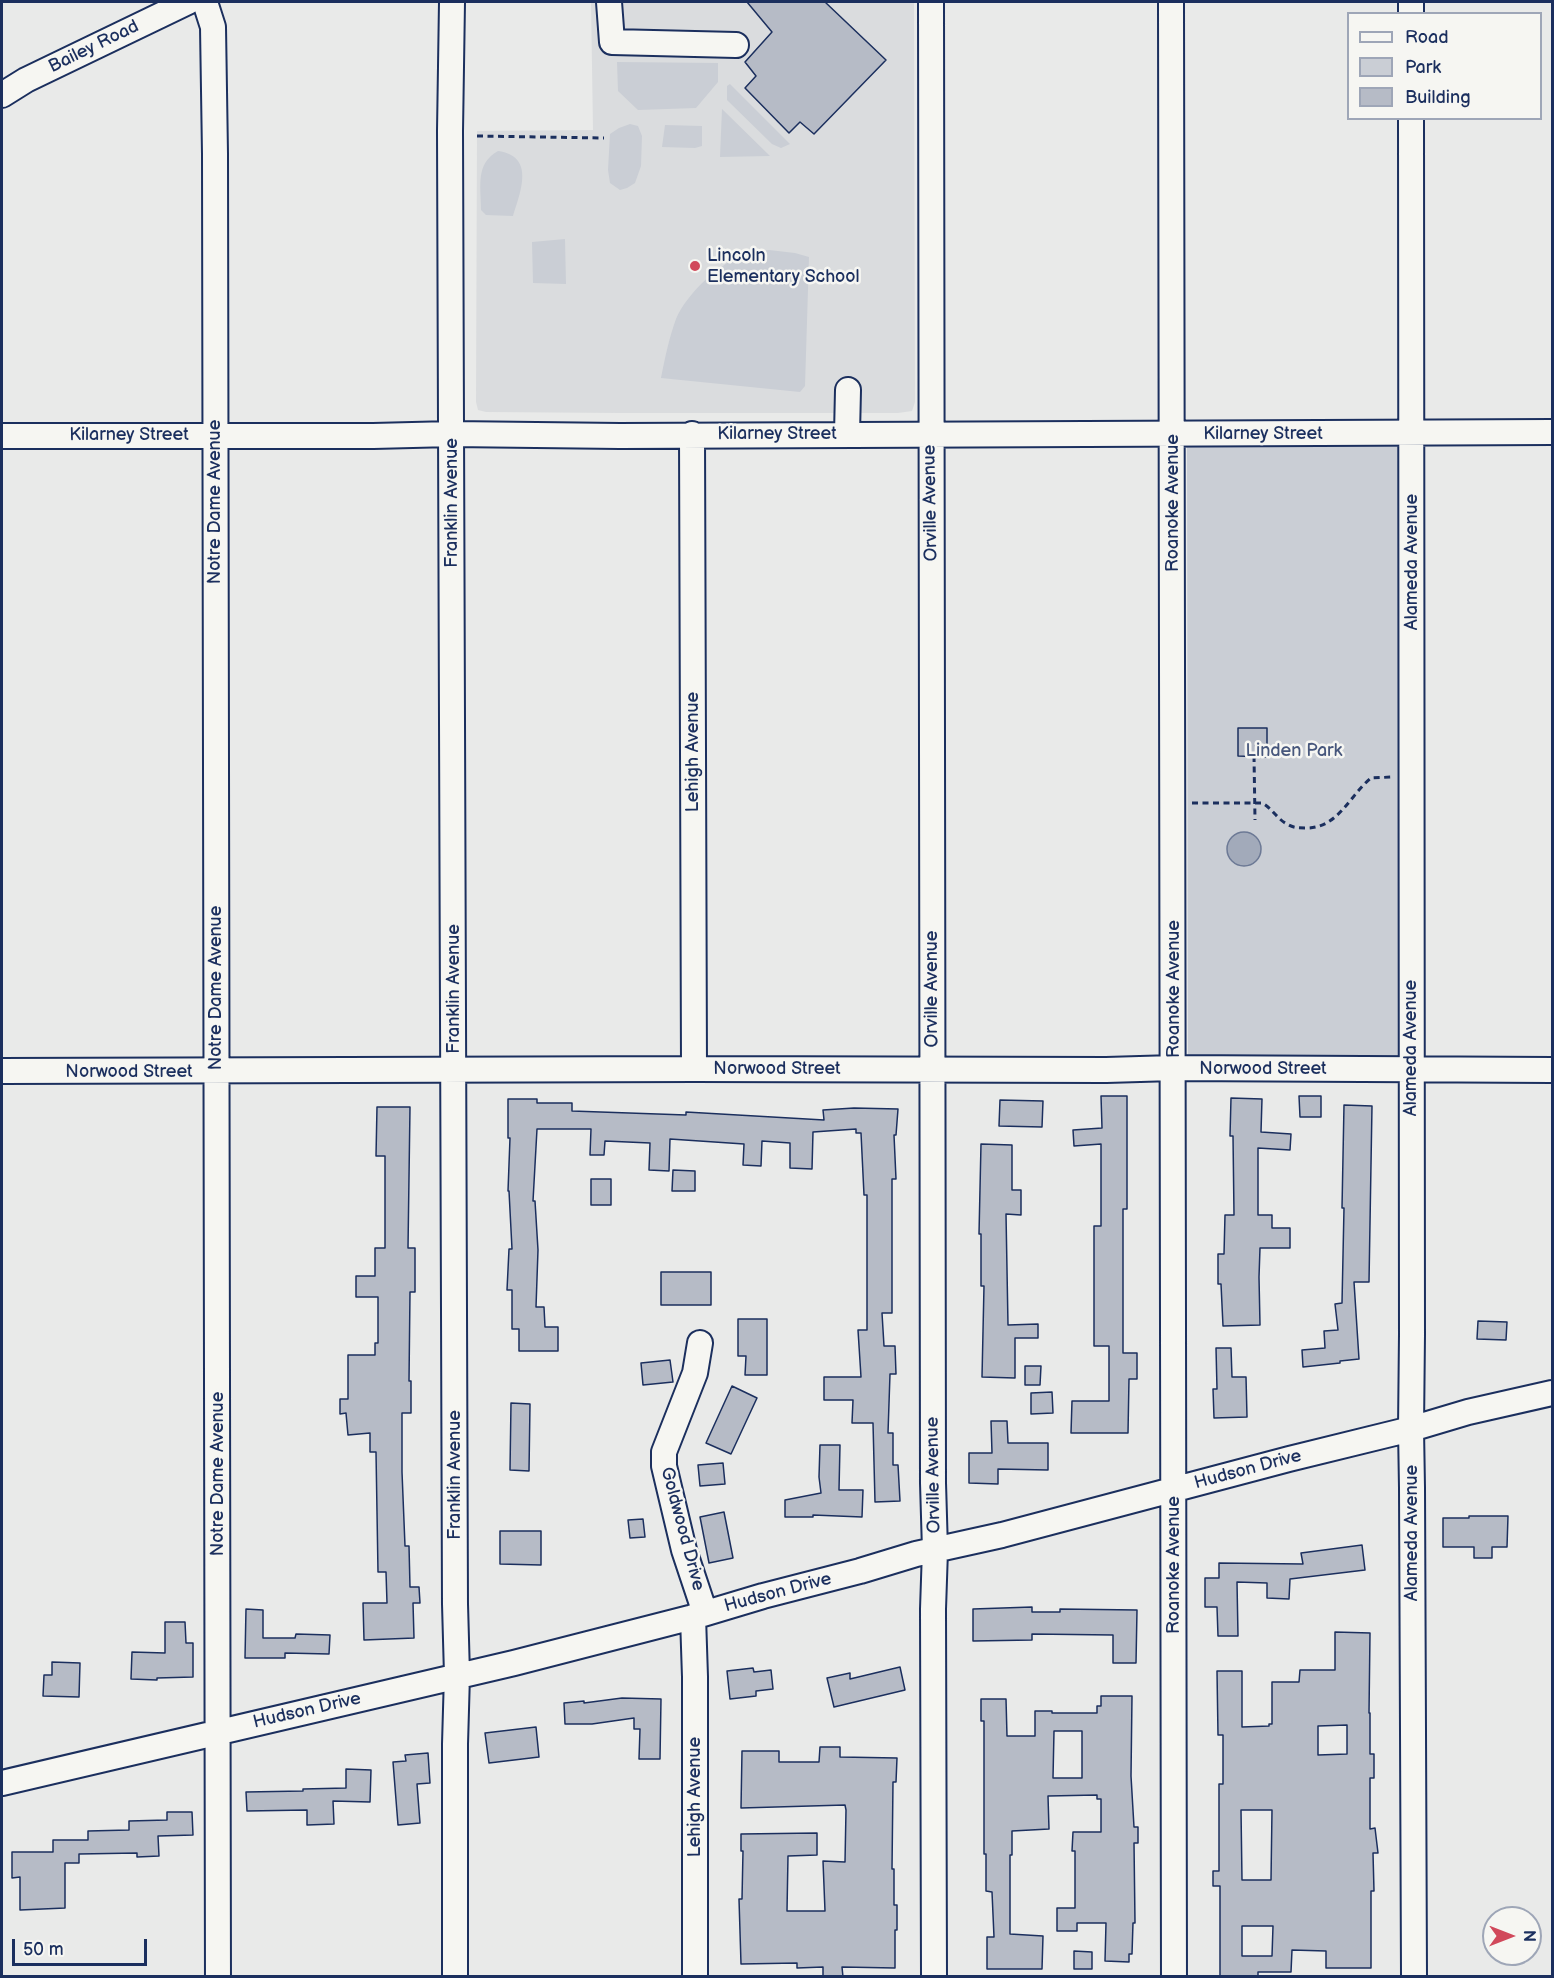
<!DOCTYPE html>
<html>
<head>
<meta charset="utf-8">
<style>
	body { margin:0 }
	#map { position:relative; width:1554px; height:1978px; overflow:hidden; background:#e9eae9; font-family:"Balsamiq Sans",sans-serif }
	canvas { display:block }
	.frame { position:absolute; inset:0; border:3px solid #1b2f5e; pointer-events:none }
	.legend { position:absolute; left:1347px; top:12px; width:195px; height:108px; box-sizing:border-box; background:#f6f6f2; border:2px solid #9ea6b7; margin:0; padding:8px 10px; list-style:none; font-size:18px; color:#1b2f5e }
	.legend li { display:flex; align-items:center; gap:12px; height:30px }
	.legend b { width:30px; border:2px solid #9ea6b7 }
	.north { position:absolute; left:1482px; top:1906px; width:60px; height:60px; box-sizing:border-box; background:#f6f6f2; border:2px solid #9ea6b7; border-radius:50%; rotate:90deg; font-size:16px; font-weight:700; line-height:24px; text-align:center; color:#1b2f5e }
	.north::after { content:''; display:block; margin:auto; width:21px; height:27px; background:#d1495b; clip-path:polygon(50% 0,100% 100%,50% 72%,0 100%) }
	.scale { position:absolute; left:12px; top:1939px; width:135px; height:27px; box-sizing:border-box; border:3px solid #1b2f5e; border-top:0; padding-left:8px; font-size:18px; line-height:21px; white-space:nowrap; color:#1b2f5e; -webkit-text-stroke:4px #f6f6f2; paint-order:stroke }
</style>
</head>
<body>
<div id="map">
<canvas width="1554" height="1978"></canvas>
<div class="frame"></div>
<ul class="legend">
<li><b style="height:8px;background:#f6f6f2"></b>Road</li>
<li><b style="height:16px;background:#caced5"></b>Park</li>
<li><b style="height:16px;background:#b6bbc6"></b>Building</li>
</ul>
<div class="north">N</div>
<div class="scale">50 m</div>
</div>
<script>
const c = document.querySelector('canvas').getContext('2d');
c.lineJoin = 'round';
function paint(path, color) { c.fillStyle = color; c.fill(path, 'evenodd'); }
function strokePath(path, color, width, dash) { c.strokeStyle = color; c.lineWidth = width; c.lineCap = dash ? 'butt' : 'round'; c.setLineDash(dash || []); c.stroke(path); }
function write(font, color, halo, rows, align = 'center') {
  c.font = font + ' "Balsamiq Sans",sans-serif'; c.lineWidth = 5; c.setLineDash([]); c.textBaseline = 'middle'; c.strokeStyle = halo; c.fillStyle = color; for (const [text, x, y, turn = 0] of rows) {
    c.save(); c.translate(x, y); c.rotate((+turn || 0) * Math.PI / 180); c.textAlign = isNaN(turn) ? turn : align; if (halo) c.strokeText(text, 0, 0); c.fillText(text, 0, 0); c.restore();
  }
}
paint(new Path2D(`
	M591,2H914L915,402L912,411L898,413H619L486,412L478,410L476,402L477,131L593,130Z`), '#dadcde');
paint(new Path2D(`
	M617,62L718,63V82L696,108L638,110L618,91Z
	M730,84L790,144L781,148L772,144L727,100V86Z
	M722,109L770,156L720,157Z
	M630,124L638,126L642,136L641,166L635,183L627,188L620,190L610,183L608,170L610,134L619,128Z
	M665,125L702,126V146L695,148L662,147Z
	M498,151C535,156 521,191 513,216L486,215L481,210C481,186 475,164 498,151Z
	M565,239L566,284L533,283L532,242Z
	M769,250L795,253L809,257L805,386L800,392L661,378C665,358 669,338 676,319C687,293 720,263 746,253C753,251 762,251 769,250Z
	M1187,445H1400L1401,1058H1188Z`), '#caced5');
const water = new Path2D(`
	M1227 849a17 17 0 1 1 34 0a17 17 0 1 1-34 0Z`);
paint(water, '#a2aaba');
strokePath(water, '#6c7995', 1.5);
const building = new Path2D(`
	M747,2H825L886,60L814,134L800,122L789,133L745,88L756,76L745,62L772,32Z
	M1238,728H1267V757L1238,756Z
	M1101,1096H1127V1209H1123V1353H1137V1379H1129L1128,1433H1071L1072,1401H1109V1346H1094V1226H1101V1144L1074,1146L1073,1130L1102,1128Z
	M1299,1096H1321V1117H1300Z
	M1231,1098L1262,1099L1261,1132L1291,1134L1290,1150L1258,1148V1215H1272V1228H1290V1248H1260L1259,1277L1260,1325L1223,1326L1221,1284H1218V1254H1224L1225,1215H1234L1233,1136H1230Z
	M508,1099H537V1103H572V1111L686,1115V1112L824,1120L823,1110L854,1108L898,1109L896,1135H894L896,1179H892V1313H882L884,1346H895L896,1374H890L888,1433H893V1465H898L900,1501L875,1502L873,1423H852L853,1400H824V1377H861L858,1330H867V1195H864L861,1133H856V1129L813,1132L812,1169L790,1168V1143L762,1141L761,1166L743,1165L744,1144L670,1139L669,1171L649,1170L650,1143L605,1141L604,1155H590L591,1129H537L533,1201H535L538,1250L536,1307H544L545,1327H558V1351H519V1329H512V1290H507L509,1249H512L509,1191H508L510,1138H508Z
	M1000,1100L1043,1101L1042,1127L999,1126Z
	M1344,1105L1372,1106L1369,1282H1354L1359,1359L1340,1361V1363L1303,1367L1302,1350L1325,1348L1324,1331L1338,1330L1335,1304L1342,1303L1344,1208H1342Z
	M377,1107H410L408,1248H415V1292H410L409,1381H411V1413H402V1472L405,1546H409L410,1587H419L420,1603H413L414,1638L364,1640L363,1603H387L386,1572H378L376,1452H370V1433L348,1435L346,1413L340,1414V1399H348V1355H375V1343H378V1297H356V1276H375V1248H385V1156H376Z
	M981,1144L1012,1145V1190H1021V1215L1006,1214L1008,1325L1038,1324V1338H1015V1378L982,1377L984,1286H981V1234H979Z
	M673,1170L695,1171V1191H672Z
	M591,1179H611V1205H591Z
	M661,1272H711V1305H661Z
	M738,1319H767V1375H745L746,1356H738Z
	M1478,1321L1507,1322L1506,1340L1477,1339Z
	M1216,1348H1231L1232,1377H1246L1247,1417L1214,1418L1213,1389H1217Z
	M670,1360L673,1382L643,1385L641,1363Z
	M1025,1366H1041L1040,1385H1025Z
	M732,1386L757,1398L731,1454L706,1443Z
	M1052,1392L1053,1413L1031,1414V1393Z
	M511,1403L530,1404L529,1471L510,1470Z
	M991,1421H1007L1008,1443H1048V1470L998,1469V1484L969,1483V1453H992Z
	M820,1445H840L839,1490H863L862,1517L813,1515V1517H785V1500L821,1493L819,1477Z
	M723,1463L725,1484L700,1486L698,1465Z
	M724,1512L733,1558L709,1563L700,1517Z
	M1469,1516H1508L1507,1547H1492V1558H1474V1547H1443V1518H1469Z
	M643,1519L645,1537L630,1538L628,1520Z
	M500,1531H541V1565L500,1564Z
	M1362,1545L1365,1570L1290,1579L1289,1599L1267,1598V1583L1237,1582L1238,1636H1218L1217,1607H1205V1578H1219V1563L1303,1564L1301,1553Z
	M1032,1607V1612H1060V1609L1137,1610L1136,1663H1113V1635L1032,1634V1640L973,1641V1609Z
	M246,1609L263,1610V1638H295L296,1634L330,1635L329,1654L285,1653V1658H245Z
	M165,1622H185L186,1643H193V1677L157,1678V1680L131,1679L132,1652L165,1653Z
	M1335,1632L1370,1633L1369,1713H1370V1754H1374V1778H1370V1829L1375,1828L1378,1853H1373L1374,1891H1371V1968H1326V1951L1292,1950L1291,1972H1258V1977H1220V1886H1213V1871H1219V1784H1223V1735H1218L1217,1671H1242V1727L1269,1726V1724H1272V1682H1299L1300,1670H1335ZM1347,1725V1754L1318,1755V1726ZM1241,1810H1272L1271,1880H1242ZM1242,1926H1273L1272,1956H1242Z
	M52,1662L80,1663L79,1697L43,1696L44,1675H52Z
	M900,1667L905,1690L834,1707L827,1678L850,1673V1679Z
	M753,1668L754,1672L771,1670L773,1689L756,1691V1696L730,1699L727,1671Z
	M1101,1696H1132L1131,1776L1134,1827H1138V1843H1134L1135,1923H1133L1132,1954H1129V1962L1105,1961L1106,1923H1077V1931H1057V1908H1075V1851H1072L1073,1832H1101V1799H1097V1795L1048,1796L1049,1829L1012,1831V1855H1010V1934L1043,1936L1042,1969H987V1937H994L992,1892L986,1891V1854H984V1721H981V1699H1006L1007,1736H1035V1711H1052V1713H1097V1706H1101ZM1054,1731H1082V1778H1053Z
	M622,1698L661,1699L660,1759H639L640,1729H634V1718L592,1724H565L564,1703L584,1701V1703Z
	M536,1727L539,1757L489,1763L485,1733Z
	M820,1747H840V1757L897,1758L896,1782H893L892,1869H894V1905H897V1930H895V1968L842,1967L843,1977H823V1967L797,1968V1963L741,1964L739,1899H742L743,1851H741V1834L817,1833V1855L788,1856L787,1911H825L823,1861L845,1862L846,1810L845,1805L741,1808L742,1751H779V1762H819Z
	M428,1753L430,1783L417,1784L420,1823L398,1825L393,1762L406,1761L405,1755Z
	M346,1769L371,1770L370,1802L333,1801L334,1824L307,1825V1810L247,1811L246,1792L303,1791V1789L346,1788Z
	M167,1812H192L193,1835L158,1836L159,1856L137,1857V1853L79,1854V1863H65V1908L20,1910V1877L12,1878V1852H53V1840H88V1831L129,1830V1821L167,1820Z
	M1074,1951L1092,1952V1969H1074Z`);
paint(building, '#b6bbc6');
strokePath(building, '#1b2f5e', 1.5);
const minor = new Path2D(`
	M205,2L213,27L215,154L218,1976
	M452,2L450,131L455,1604L457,1675L455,1744V1976
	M609,2L612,42L736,45
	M931,2L933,1483L935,1550L933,1609L934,1976
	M1171,2L1174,1976
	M1411,2V14
	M2,95L26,80L188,2
	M1411,118L1412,1334L1411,1429L1412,1488L1414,1976
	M692,434L694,1069
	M847,434L848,390
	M2,436H373L452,434L620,436L1552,432
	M2,1071L694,1069L1106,1070L1174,1068L1552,1070
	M700,1343L695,1373L664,1452V1466L684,1550L705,1613
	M693,1617L695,1677V1976
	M2,1783L514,1663L693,1617L763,1596L860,1571L916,1554L1002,1535L1289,1459L1411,1429L1468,1412L1552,1393`);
strokePath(minor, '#1b2f5e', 28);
strokePath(new Path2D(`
	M477,136L604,138
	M1254,756L1255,820
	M1192,803H1262C1272,808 1277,819 1287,824C1293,828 1299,828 1305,828C1338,829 1349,796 1371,778L1392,777`), '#1b2f5e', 3, [6, 4.5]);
strokePath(minor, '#f6f6f2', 24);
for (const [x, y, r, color] of [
	[695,266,6,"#d1495b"]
]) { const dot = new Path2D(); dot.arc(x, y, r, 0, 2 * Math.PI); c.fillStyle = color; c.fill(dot); strokePath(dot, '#f6f6f2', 2); }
write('18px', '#1b2f5e', '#f6f6f2', [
	["Bailey Road",94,47,-26],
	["Kilarney Street",777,434],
	["Kilarney Street",1263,434],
	["Kilarney Street",129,435],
	["Notre Dame Avenue",215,502,-90],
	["Franklin Avenue",452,503,-90],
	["Orville Avenue",931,503,-91],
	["Roanoke Avenue",1173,503,-90],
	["Alameda Avenue",1412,562,-90],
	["Lehigh Avenue",693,752,-90],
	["Notre Dame Avenue",216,988,-90],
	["Franklin Avenue",454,989,-90],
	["Orville Avenue",932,989,-90],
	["Roanoke Avenue",1174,989,-90],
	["Alameda Avenue",1411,1048,-90],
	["Norwood Street",777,1069],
	["Norwood Street",1263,1069],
	["Norwood Street",129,1072],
	["Hudson Drive",1248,1470,-15],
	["Notre Dame Avenue",218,1474,-90],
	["Franklin Avenue",455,1475,-90],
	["Orville Avenue",934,1475,-91],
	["Goldwood Drive",682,1529,75],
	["Alameda Avenue",1412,1533,-90],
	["Roanoke Avenue",1174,1565,-90],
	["Hudson Drive",778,1593,-15],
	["Hudson Drive",307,1711,-13],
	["Lehigh Avenue",695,1797,-90]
]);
write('18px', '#1b2f5e', '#f6f6f2', [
	["Lincoln",707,256],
	["Elementary School",707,277]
], 'left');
write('18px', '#47577c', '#f6f6f2', [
	["Linden Park",1294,751]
]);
</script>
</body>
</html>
